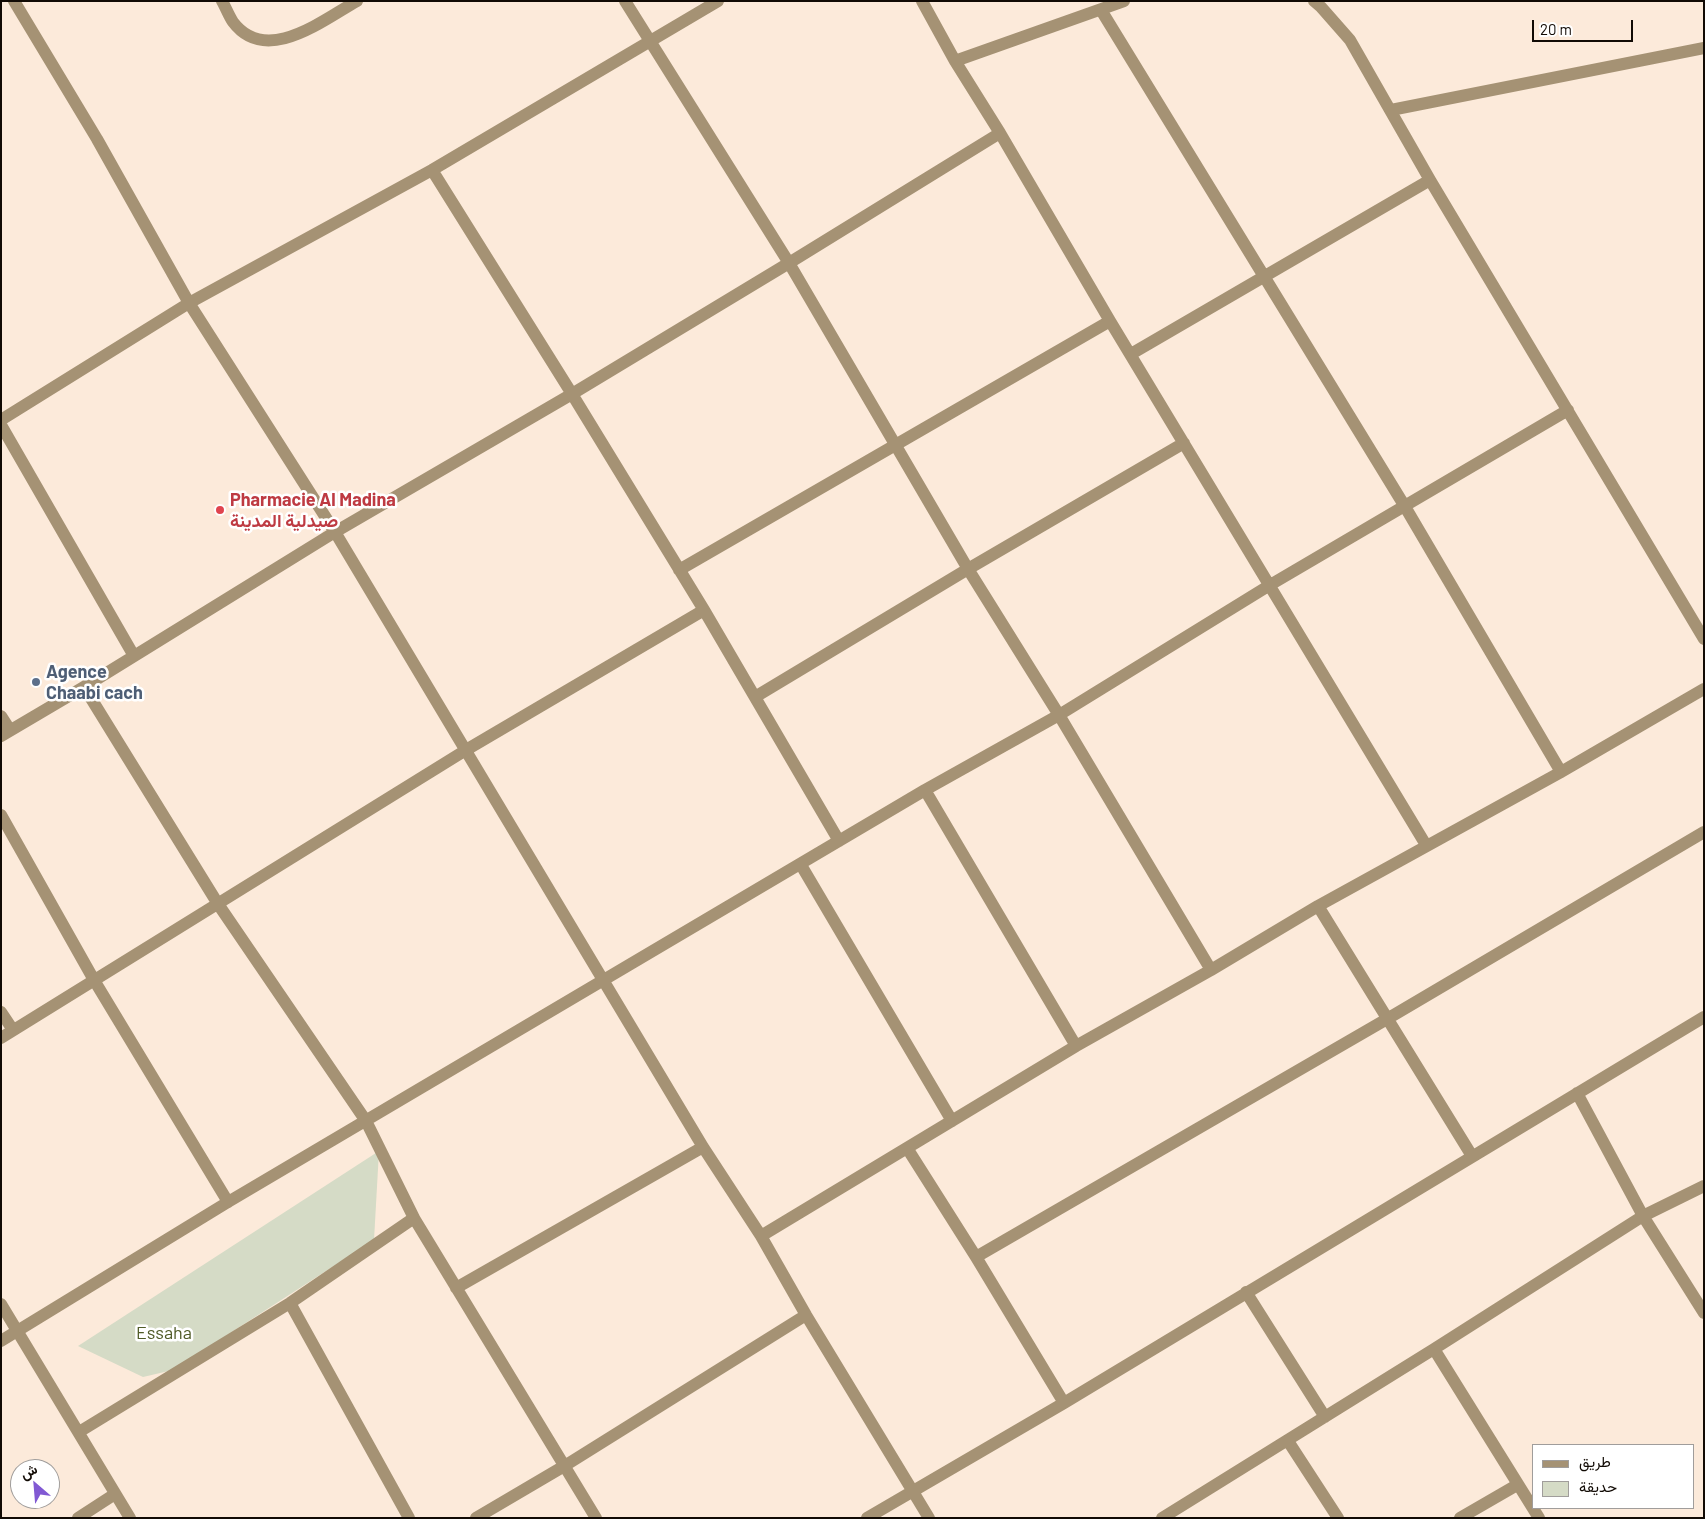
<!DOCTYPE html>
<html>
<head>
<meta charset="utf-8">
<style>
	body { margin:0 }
	#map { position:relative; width:1705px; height:1519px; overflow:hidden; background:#fceada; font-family:Barlow,Vazirmatn,sans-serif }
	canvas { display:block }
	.frame { position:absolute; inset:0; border:2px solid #110a04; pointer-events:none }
	.legend { position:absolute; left:1532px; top:1444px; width:162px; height:65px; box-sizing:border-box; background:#fff; border:1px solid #a09d9b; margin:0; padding:6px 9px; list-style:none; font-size:15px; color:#110a04 }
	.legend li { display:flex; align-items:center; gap:10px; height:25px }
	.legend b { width:25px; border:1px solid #a09d9b }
	.north { position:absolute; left:10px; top:1459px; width:50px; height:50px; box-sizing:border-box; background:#fff; border:1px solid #a09d9b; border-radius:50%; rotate:333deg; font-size:14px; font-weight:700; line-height:20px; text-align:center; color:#110a04 }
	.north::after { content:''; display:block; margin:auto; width:18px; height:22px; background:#8159d3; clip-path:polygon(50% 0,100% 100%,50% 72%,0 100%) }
	.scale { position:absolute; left:1532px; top:20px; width:101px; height:22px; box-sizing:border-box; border:2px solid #110a04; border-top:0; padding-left:6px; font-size:15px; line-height:18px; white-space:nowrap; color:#110a04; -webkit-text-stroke:4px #fff; paint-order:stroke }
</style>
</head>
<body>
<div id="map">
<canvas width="1705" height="1519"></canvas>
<div class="frame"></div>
<ul class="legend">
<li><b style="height:6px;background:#a59274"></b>طريق</li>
<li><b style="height:14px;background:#d5dbc6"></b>حديقة</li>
</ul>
<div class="north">ش</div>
<div class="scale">20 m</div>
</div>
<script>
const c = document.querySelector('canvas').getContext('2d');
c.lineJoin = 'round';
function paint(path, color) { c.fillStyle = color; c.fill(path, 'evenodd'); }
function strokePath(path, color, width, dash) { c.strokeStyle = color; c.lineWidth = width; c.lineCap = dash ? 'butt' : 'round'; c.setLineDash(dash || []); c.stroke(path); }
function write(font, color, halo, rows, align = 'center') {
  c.font = font + ' Barlow,Vazirmatn,sans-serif'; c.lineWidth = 5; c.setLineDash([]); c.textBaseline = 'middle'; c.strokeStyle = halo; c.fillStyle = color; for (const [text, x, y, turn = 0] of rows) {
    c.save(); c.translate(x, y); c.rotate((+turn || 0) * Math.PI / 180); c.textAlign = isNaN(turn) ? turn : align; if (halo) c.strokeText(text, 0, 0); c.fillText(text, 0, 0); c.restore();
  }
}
paint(new Path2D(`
	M379,1151L374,1240L173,1370L143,1377L78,1346Z`), '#d5dbc6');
strokePath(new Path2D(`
	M14,1L97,139L189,303L335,532L703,1147L761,1236L806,1315L929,1518
	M222,1C226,8 229,16 233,22C266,66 323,20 357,1
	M625,1L789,263L968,569L1059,715L1211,970
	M922,1L955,61L1000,133L1110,321L1426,845
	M1314,1L1321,7L1350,40L1430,180L1704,639
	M1101,10L1404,505L1561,772
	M955,61L1124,1
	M1391,110L1704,48
	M432,170L572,394L704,610L839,841
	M1131,354L1430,180
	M1,420L189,303L432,170L718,1
	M1,425L134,656
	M679,570L1110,321
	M755,697L968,569L1184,443
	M1,716L10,730
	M1,736L84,687L335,532L572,394L789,263L1000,133
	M925,790L1076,1046
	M1,815L94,980L228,1202
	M801,865L952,1121
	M1318,906L1472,1156
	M1,1012L13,1030
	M1,1038L466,750L704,610
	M1577,1093L1643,1216L1704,1313
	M907,1148L976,1257L1064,1403
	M414,1218L596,1518
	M761,1236L1076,1046L1211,970L1318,906L1561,772L1704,689
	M976,1257L1387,1019L1704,832
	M456,1288L703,1147
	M1246,1292L1325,1417
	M290,1303L409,1518
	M1,1304L130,1518
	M1,1341L228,1202L925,790L1059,715L1270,585L1568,410
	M1434,1349L1539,1518
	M79,1432L290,1303L414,1218L366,1121L218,904L84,687
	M1288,1441L1338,1518
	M78,1518L115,1494
	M476,1518L566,1465L806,1315
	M867,1518L1064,1403L1704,1017
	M1162,1518L1434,1349L1643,1216L1704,1186
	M1460,1518L1517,1485`), '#a59274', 12);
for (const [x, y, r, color] of [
	[220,510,5,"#e0444e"],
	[36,682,5,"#5c6f8a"]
]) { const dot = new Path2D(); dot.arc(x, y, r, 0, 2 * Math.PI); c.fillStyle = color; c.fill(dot); strokePath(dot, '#fff', 2); }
write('bold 18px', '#be3a42', '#fff', [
	["Pharmacie Al Madina",230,500],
	["صيدلية المدينة",230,521]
], 'left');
write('bold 18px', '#4e5e75', '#fff', [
	["Agence",46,672],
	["Chaabi cach",46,693]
], 'left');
write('18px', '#505b27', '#fff', [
	["Essaha",164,1333]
]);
</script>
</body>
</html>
